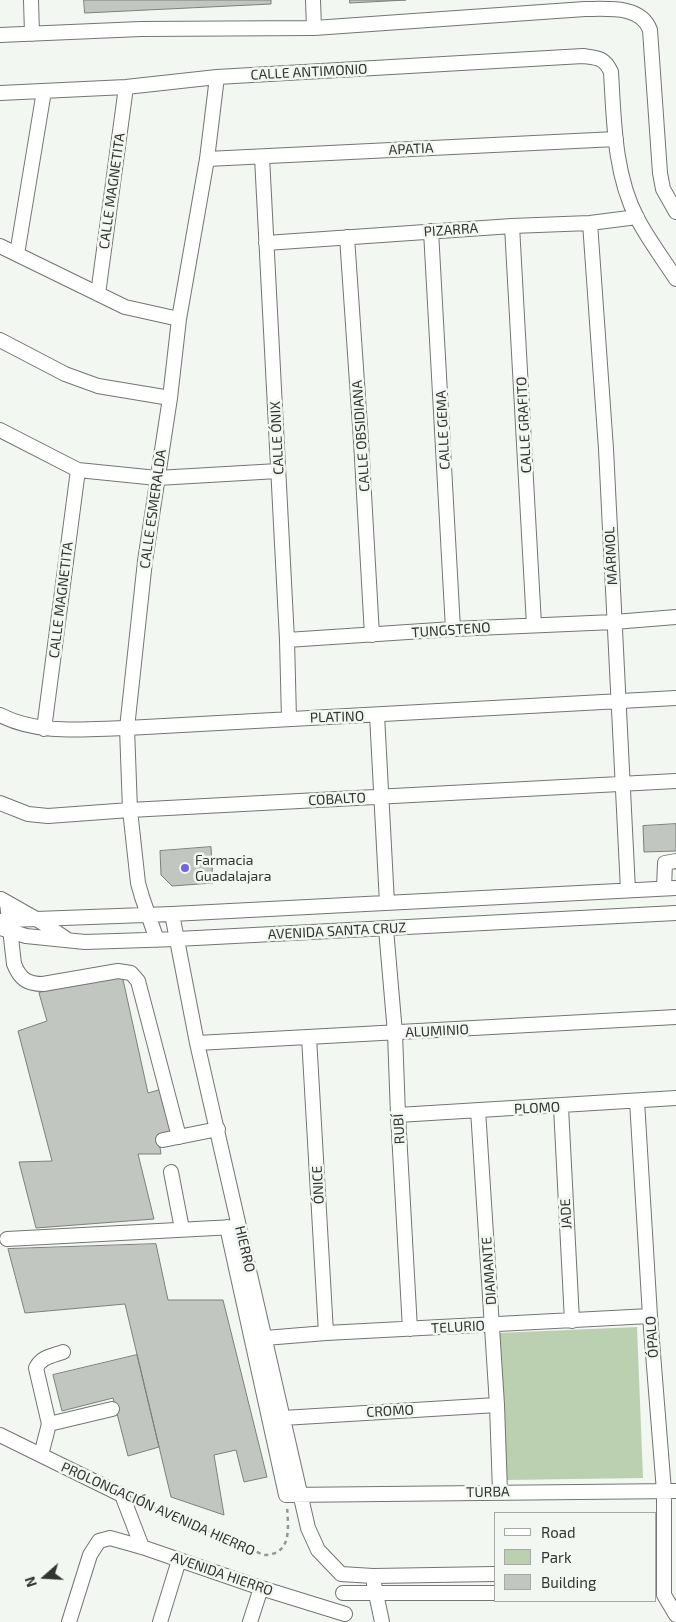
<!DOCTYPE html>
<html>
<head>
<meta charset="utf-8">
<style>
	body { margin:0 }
	#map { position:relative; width:676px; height:1622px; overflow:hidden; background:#f3f7f1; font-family:"Exo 2",sans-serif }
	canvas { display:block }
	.legend { position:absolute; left:494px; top:1512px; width:162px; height:90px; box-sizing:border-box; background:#f3f7f1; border:1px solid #a6a9a4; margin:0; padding:6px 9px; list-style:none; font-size:15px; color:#323431 }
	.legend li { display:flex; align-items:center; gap:10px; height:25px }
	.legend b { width:25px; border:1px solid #a6a9a4 }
	.north { position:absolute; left:20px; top:1552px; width:50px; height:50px; -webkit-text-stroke:4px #f3f7f1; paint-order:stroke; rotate:251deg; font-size:14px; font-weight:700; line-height:20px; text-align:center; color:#323431 }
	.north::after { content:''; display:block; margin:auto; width:18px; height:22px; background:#323431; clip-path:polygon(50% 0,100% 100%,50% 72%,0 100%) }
</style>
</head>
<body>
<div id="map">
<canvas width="676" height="1622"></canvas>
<ul class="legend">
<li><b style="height:6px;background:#fff"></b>Road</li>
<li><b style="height:14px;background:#bbd0b0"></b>Park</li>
<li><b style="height:14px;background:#c2c6c0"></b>Building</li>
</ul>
<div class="north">N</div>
</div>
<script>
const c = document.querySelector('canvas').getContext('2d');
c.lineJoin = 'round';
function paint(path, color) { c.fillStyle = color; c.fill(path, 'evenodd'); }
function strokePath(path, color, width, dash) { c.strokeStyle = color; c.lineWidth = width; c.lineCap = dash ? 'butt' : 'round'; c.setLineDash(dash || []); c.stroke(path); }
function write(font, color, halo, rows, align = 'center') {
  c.font = font + ' "Exo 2",sans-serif'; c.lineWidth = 5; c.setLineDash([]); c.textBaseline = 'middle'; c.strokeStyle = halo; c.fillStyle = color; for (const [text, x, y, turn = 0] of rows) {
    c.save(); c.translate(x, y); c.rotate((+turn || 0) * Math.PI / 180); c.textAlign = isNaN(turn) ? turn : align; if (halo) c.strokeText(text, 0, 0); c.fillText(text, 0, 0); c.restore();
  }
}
paint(new Path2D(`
	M637,1327L643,1478L507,1480L498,1333Z`), '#bbd0b0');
const building = new Path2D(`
	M84,0H271V4L85,13Z
	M350,0H406L350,3Z
	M676,824V851L644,852L643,826Z
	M211,847L213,883L172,886L161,875L160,851Z
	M122,975L148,1093L162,1089L173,1132L158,1134L161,1154H138L154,1219L36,1228L19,1162L52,1161L18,1031L47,1021L39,993Z
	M156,1244L168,1300H223L267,1477L244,1482L236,1450L214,1455L224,1515L171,1497L125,1304L25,1313L8,1249Z
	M137,1355L159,1447L128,1456L113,1398L62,1411L53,1375Z`);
paint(building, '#c2c6c0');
strokePath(building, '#7c807b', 1);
const minor = new Path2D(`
	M31,0L32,34
	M313,0L314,28
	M0,35L141,29L314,28L585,9C607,9 641,5 650,30L660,173L663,189L676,212
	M0,93L126,87L217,77L583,56C597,58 604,57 611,72C614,120 614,174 637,218C648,239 663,259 676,279
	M262,157L287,640L289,719
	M207,159L616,139
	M590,223L606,449L628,890
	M512,226L534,625
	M431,231L453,629
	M347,237L361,441L372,635
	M266,243L512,226L590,223L637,217
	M0,246L125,307L179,319
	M17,254L44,91
	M98,294L126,87
	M0,340L65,374L98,386L170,398
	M0,430L78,470L157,478L278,471
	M287,640L453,629L614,622L676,617
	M0,715C39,735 84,729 127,728L676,698
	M377,715L387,903
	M44,729L78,470
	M0,803L28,814L48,816L130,810L676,781
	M664,888L665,863L676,861
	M1,899L38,920L68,940
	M7,903L14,964C20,979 27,984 43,984L118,971L131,973L138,981L179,1137
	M172,914L197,1043L308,1528L318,1550L341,1574
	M0,921L9,920L172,914L676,888
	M0,928L26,936L85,942L177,939L676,913
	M386,929L395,1033L398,1115L410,1329
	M157,940L142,897L138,883L130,810L127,728L145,561L170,398L179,319L207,159L217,77
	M309,1037L326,1333
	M197,1043L676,1017
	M637,1101L650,1316L664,1491V1595L676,1615
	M561,1107L572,1321
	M478,1110L497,1405L500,1492
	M398,1115L676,1098
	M163,1140L218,1129
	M171,1172L182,1229
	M227,1227L286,1495L676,1491
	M7,1239L234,1227
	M265,1338L326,1333L650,1316
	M283,1418L497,1405
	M49,1424L112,1409
	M0,1435L122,1495L142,1547
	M41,1455L49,1424L36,1368C41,1357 52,1356 63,1352
	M341,1574L373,1576L495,1574
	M374,1584L382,1622
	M343,1593H495
	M69,1622L90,1555L99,1541L110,1538L142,1547L261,1588L345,1614
	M160,1622L179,1560
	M250,1622L261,1588`);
strokePath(minor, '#727670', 16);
strokePath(new Path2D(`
	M139,1502L264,1555C293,1555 288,1526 287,1506`), '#939691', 2.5, [4, 4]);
strokePath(minor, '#fff', 14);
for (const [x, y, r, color] of [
	[185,868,5,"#7364df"]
]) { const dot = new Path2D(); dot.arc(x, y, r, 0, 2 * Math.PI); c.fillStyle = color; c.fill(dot); strokePath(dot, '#f3f7f1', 2); }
write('14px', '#323431', '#f3f7f1', [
	["CALLE ANTIMONIO",309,72,-3],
	["APATIA",411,149,-3],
	["CALLE MAGNETITA",112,191,-82],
	["PIZARRA",451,230,-4],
	["CALLE GRAFITO",524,425,-93],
	["CALLE GEMA",443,430,-93],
	["CALLE OBSIDIANA",361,436,-94],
	["CALLE ÓNIX",277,438,-93],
	["CALLE ESMERALDA",153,509,-82],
	["MÁRMOL",611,556,-93],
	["CALLE MAGNETITA",61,600,-83],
	["TUNGSTENO",451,630,-4],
	["PLATINO",337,717,-2],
	["COBALTO",337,799,-3],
	["AVENIDA SANTA CRUZ",337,931,-3],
	["ALUMINIO",437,1031,-3],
	["PLOMO",537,1108,-3],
	["RUBÍ",399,1129,-93],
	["ÓNICE",318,1185,-93],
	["JADE",566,1214,-93],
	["HIERRO",245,1249,77],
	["DIAMANTE",489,1271,-94],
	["TELURIO",458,1327,-3],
	["ÓPALO",652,1337,-94],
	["CROMO",390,1411,-3],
	["TURBA",488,1492,-1],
	["PROLONGACIÓN AVENIDA HIERRO",158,1509,24],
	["AVENIDA HIERRO",222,1574,19]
]);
write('14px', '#323431', '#f3f7f1', [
	["Farmacia",195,860],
	["Guadalajara",195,876]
], 'left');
</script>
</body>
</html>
